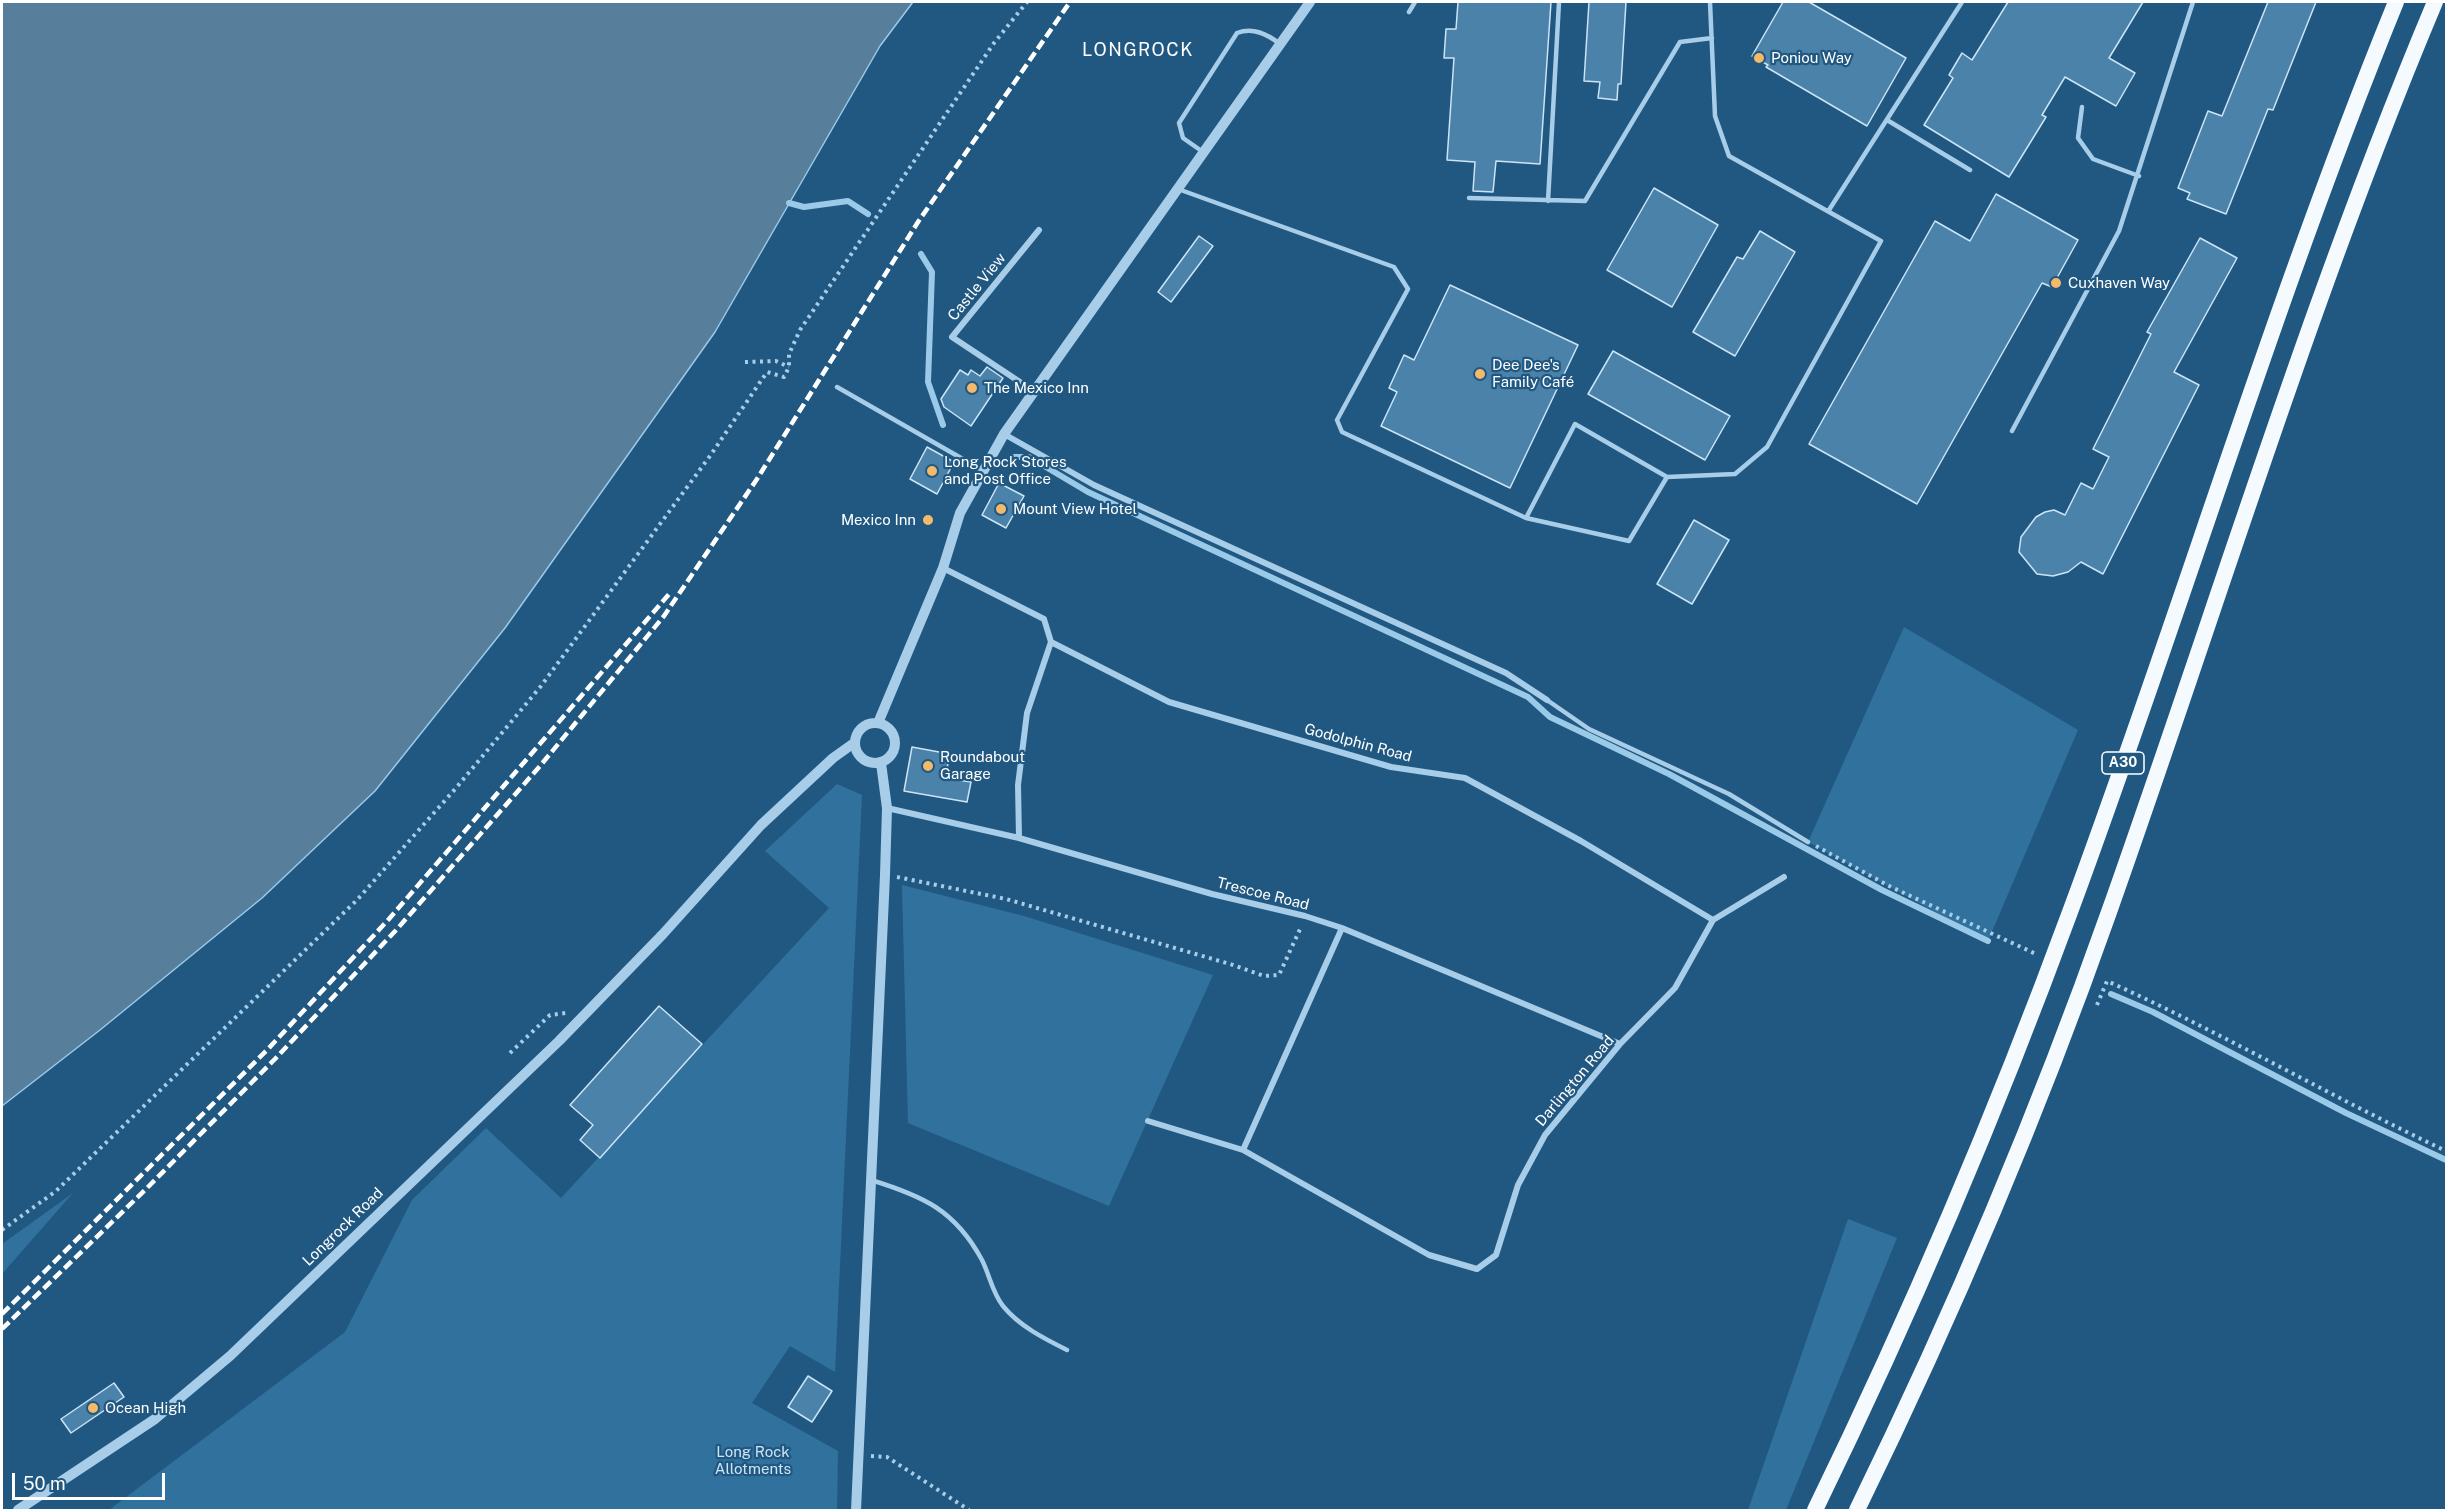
<!DOCTYPE html>
<html>
<head>
<meta charset="utf-8">
<style>
	body { margin:0 }
	#map { position:relative; width:2448px; height:1512px; overflow:hidden; background:#215881; font-family:"Public Sans",sans-serif }
	canvas { display:block }
	.frame { position:absolute; inset:0; border:3px solid #fff; pointer-events:none }
	.scale { position:absolute; left:12px; top:1473px; width:153px; height:27px; box-sizing:border-box; border:3px solid #fff; border-top:0; padding-left:8px; font-size:18px; line-height:21px; white-space:nowrap; color:#fff; -webkit-text-stroke:4px #215881; paint-order:stroke }
</style>
</head>
<body>
<div id="map">
<canvas width="2448" height="1512"></canvas>
<div class="frame"></div>
<div class="scale">50 m</div>
</div>
<script>
const c = document.querySelector('canvas').getContext('2d');
c.lineJoin = 'round';
function paint(path, color) { c.fillStyle = color; c.fill(path, 'evenodd'); }
function strokePath(path, color, width, dash) { c.strokeStyle = color; c.lineWidth = width; c.lineCap = dash ? 'butt' : 'round'; c.setLineDash(dash || []); c.stroke(path); }
function write(font, color, halo, rows, align = 'center') {
  c.font = font + ' "Public Sans",sans-serif'; c.lineWidth = 4.5; c.setLineDash([]); c.textBaseline = 'middle'; c.strokeStyle = halo; c.fillStyle = color; for (const [text, x, y, turn = 0] of rows) {
    c.save(); c.translate(x, y); c.rotate((+turn || 0) * Math.PI / 180); c.textAlign = isNaN(turn) ? turn : align; if (halo) c.strokeText(text, 0, 0); c.fillText(text, 0, 0); c.restore();
  }
}
paint(new Path2D(`
	M1904,627L2078,730L1988,941L1808,842Z
	M837,784L862,795L835,1372L790,1346L752,1403L838,1451L837,1510H109L345,1332L412,1200L486,1128L561,1198L829,908L765,851Z
	M902,885L1024,916L1213,975L1109,1206L908,1123Z
	M73,1193L2,1274V1275V1244Z
	M1848,1219L1897,1238L1786,1510H1748Z`), '#31719d');
const water = new Path2D(`
	M2,2H913L880,46L715,332L505,628L375,791L262,898L100,1030L2,1106Z`);
paint(water, '#577e9b');
strokePath(water, '#9bcae9', 1.5);
strokePath(new Path2D(`
	M789,203L804,207L848,201L868,214
	M921,254L932,272L928,382L943,425
	M1011,457H1029L1088,492L1528,697L1550,717L1669,774L1882,890L1988,941
	M2111,994L2153,1012L2346,1113L2446,1160`), '#9bcae9', 6);
const building = new Path2D(`
	M1458,2H1551L1540,164L1496,161L1493,192L1473,191L1475,162L1447,160L1454,58H1444L1446,29H1456Z
	M1589,2H1626L1621,84H1618L1617,100L1598,98L1600,82L1584,81Z
	M1783,2H1809L1906,58L1867,126L1766,67L1768,65L1752,56Z
	M2008,2H2143L2109,58L2135,73L2116,106L2065,77L2042,115L2046,117L2009,177L1924,125L1953,78L1949,75L1962,53L1972,60Z
	M2268,2H2316L2273,110L2268,109L2226,214L2187,199L2190,193L2178,188L2208,111L2222,116Z
	M1654,188L1718,225L1672,307L1607,270Z
	M1996,194L2078,240L2052,287L2042,283L1917,504L1809,444L1935,221L1970,241Z
	M1760,231L1795,252L1735,356L1693,332L1737,257L1743,259Z
	M1199,236L1213,246L1171,302L1158,292Z
	M2200,238L2237,258L2174,372L2199,385L2103,574L2081,562L2068,572L2053,576L2037,574L2019,552L2021,537L2036,517L2045,512L2054,510L2065,515L2081,483L2093,489L2109,457L2093,449L2151,334L2147,332Z
	M1450,285L1578,345L1510,488L1381,426L1397,392L1389,388L1404,355L1414,360Z
	M1613,351L1730,416L1705,460L1588,394Z
	M987,367L1003,378L971,426L944,407L941,399L960,370L968,375L971,370L980,376Z
	M927,447L954,462L937,494L910,479Z
	M999,483L1024,496L1006,528L982,515Z
	M1694,520L1729,540L1692,604L1657,584Z
	M912,747L950,754L945,778L971,782L967,802L904,791Z
	M659,1006L702,1044L600,1158L580,1140L593,1125L570,1105Z
	M808,1376L832,1391L812,1422L788,1407Z
	M114,1383L124,1397L71,1433L61,1419Z`);
paint(building, '#4a82aa');
strokePath(building, '#cbe4f6', 1.5);
strokePath(new Path2D(`
	M745,362L776,361L789,367
	M1816,846L1891,887L2036,954
	M897,877L1006,899L1230,964L1264,976L1279,975L1301,927
	M2097,1005L2107,981C2222,1033 2332,1097 2446,1151
	M510,1053L550,1015L566,1013
	M2,1230L56,1191L357,900L456,788L541,686L710,456L767,372L784,377L789,367V354L800,330L994,43L1027,2
	M871,1456L887,1457L969,1510`), '#a7cde8', 4, [3, 4.5]);
strokePath(new Path2D(`
	M1409,12L1415,2
	M2082,107L2078,138L2093,159L2139,176
	M1887,120L1970,170
	M1203,152L1183,138L1179,123L1237,33C1253,27 1267,34 1280,44
	M1178,189L1394,267L1408,289L1337,420L1342,432L1526,518L1575,424L1667,477L1735,474L1767,447L1881,241L1729,156L1715,116L1710,2
	M1469,198L1585,201L1680,42L1712,38
	M1548,201L1559,2
	M1829,210L1962,2
	M837,387L982,470
	M2012,431L2119,231L2193,2
	M1526,518L1629,541L1667,477
	M1547,700L1589,729L1729,794L1808,842
	M871,1180C923,1196 955,1210 982,1260C990,1276 992,1292 1003,1306C1019,1326 1045,1339 1067,1350`), '#a7cde8', 4.5);
strokePath(new Path2D(`
	M1035,392L952,337L1039,230
	M1004,434L1094,485L1506,673L1547,700
	M943,568L1044,619L1051,642L1027,713L1018,785L1019,838
	M1051,642L1169,702L1391,767L1465,778L1581,841L1713,920
	M887,808L1019,838L1212,894L1305,916L1342,928L1620,1044
	M1342,928L1243,1150L1429,1255L1477,1269L1496,1255L1518,1185L1545,1135L1620,1044L1675,988L1713,920L1784,877
	M1148,1121L1243,1150`), '#a7cde8', 6);
strokePath(new Path2D(`
	M855 743a20 20 0 1 1 40 0a20 20 0 1 1-40 0Z
	M878,723L943,568L960,513L1004,434L1310,2
	M18,1510L155,1419L230,1356L559,1041L663,934L761,825L833,758L854,743
	M856,1510L885,875L887,808L881,763`), '#a7cde8', 10);
strokePath(new Path2D(`
	M1815,1510C1910,1315 1995,1116 2070,912C2182,610 2274,301 2396,2
	M1857,1510C1952,1316 2037,1116 2109,912C2217,608 2310,299 2435,2`), '#f4fafe', 16);
strokePath(new Path2D(`
	M2,1314L268,1049L389,919L670,593
	M2,1329L145,1190L275,1059L398,928L540,766L664,616L757,479L918,222L1070,2`), '#fff', 4.5, [10, 4.5]);
for (const [x, y, r, color] of [
	[1759,58,6,"#f4b969"],
	[2056,283,6,"#f4b969"],
	[1480,374,6,"#f4b969"],
	[972,388,6,"#f4b969"],
	[932,471,6,"#f4b969"],
	[1001,509,6,"#f4b969"],
	[928,520,6,"#f4b969"],
	[928,766,6,"#f4b969"],
	[93,1408,6,"#f4b969"]
]) { const dot = new Path2D(); dot.arc(x, y, r, 0, 2 * Math.PI); c.fillStyle = color; c.fill(dot); strokePath(dot, '#215881', 2); }
for (const [x, y, w] of [
	[2123,763,42]
]) { const box = new Path2D(); box.roundRect(x - w / 2, y - 11, w, 22, 4.5); c.fillStyle = '#215881'; c.fill(box); strokePath(box, '#fff', 1.5); }
write('bold 14px', '#fff', null, [
	["A30",2123,763]
]);
write('15px', '#fff', '#215881', [
	["Poniou Way",1771,58],
	["Cuxhaven Way",2068,283],
	["Dee Dee's",1492,365],
	["Family Café",1492,382],
	["The Mexico Inn",984,388],
	["Long Rock Stores",944,462],
	["and Post Office",944,479],
	["Mount View Hotel",1013,509],
	["Mexico Inn",916,520,"right"],
	["Roundabout",940,757],
	["Garage",940,774],
	["Ocean High",105,1408]
], 'left');
write('15px', '#fff', '#215881', [
	["Castle View",977,287,-51],
	["Godolphin Road",1358,743,15],
	["Trescoe Road",1263,894,14],
	["Darlington Road",1575,1081,-50],
	["Longrock Road",343,1227,-44]
]);
write('15px', '#cbe4f6', '#215881', [
	["Long Rock",753,1452],
	["Allotments",753,1469]
]);
c.letterSpacing = '1.5px';
write('18px', '#fff', '#215881', [
	["LONGROCK",1138,50]
]);
c.letterSpacing = '0px';
</script>
</body>
</html>
